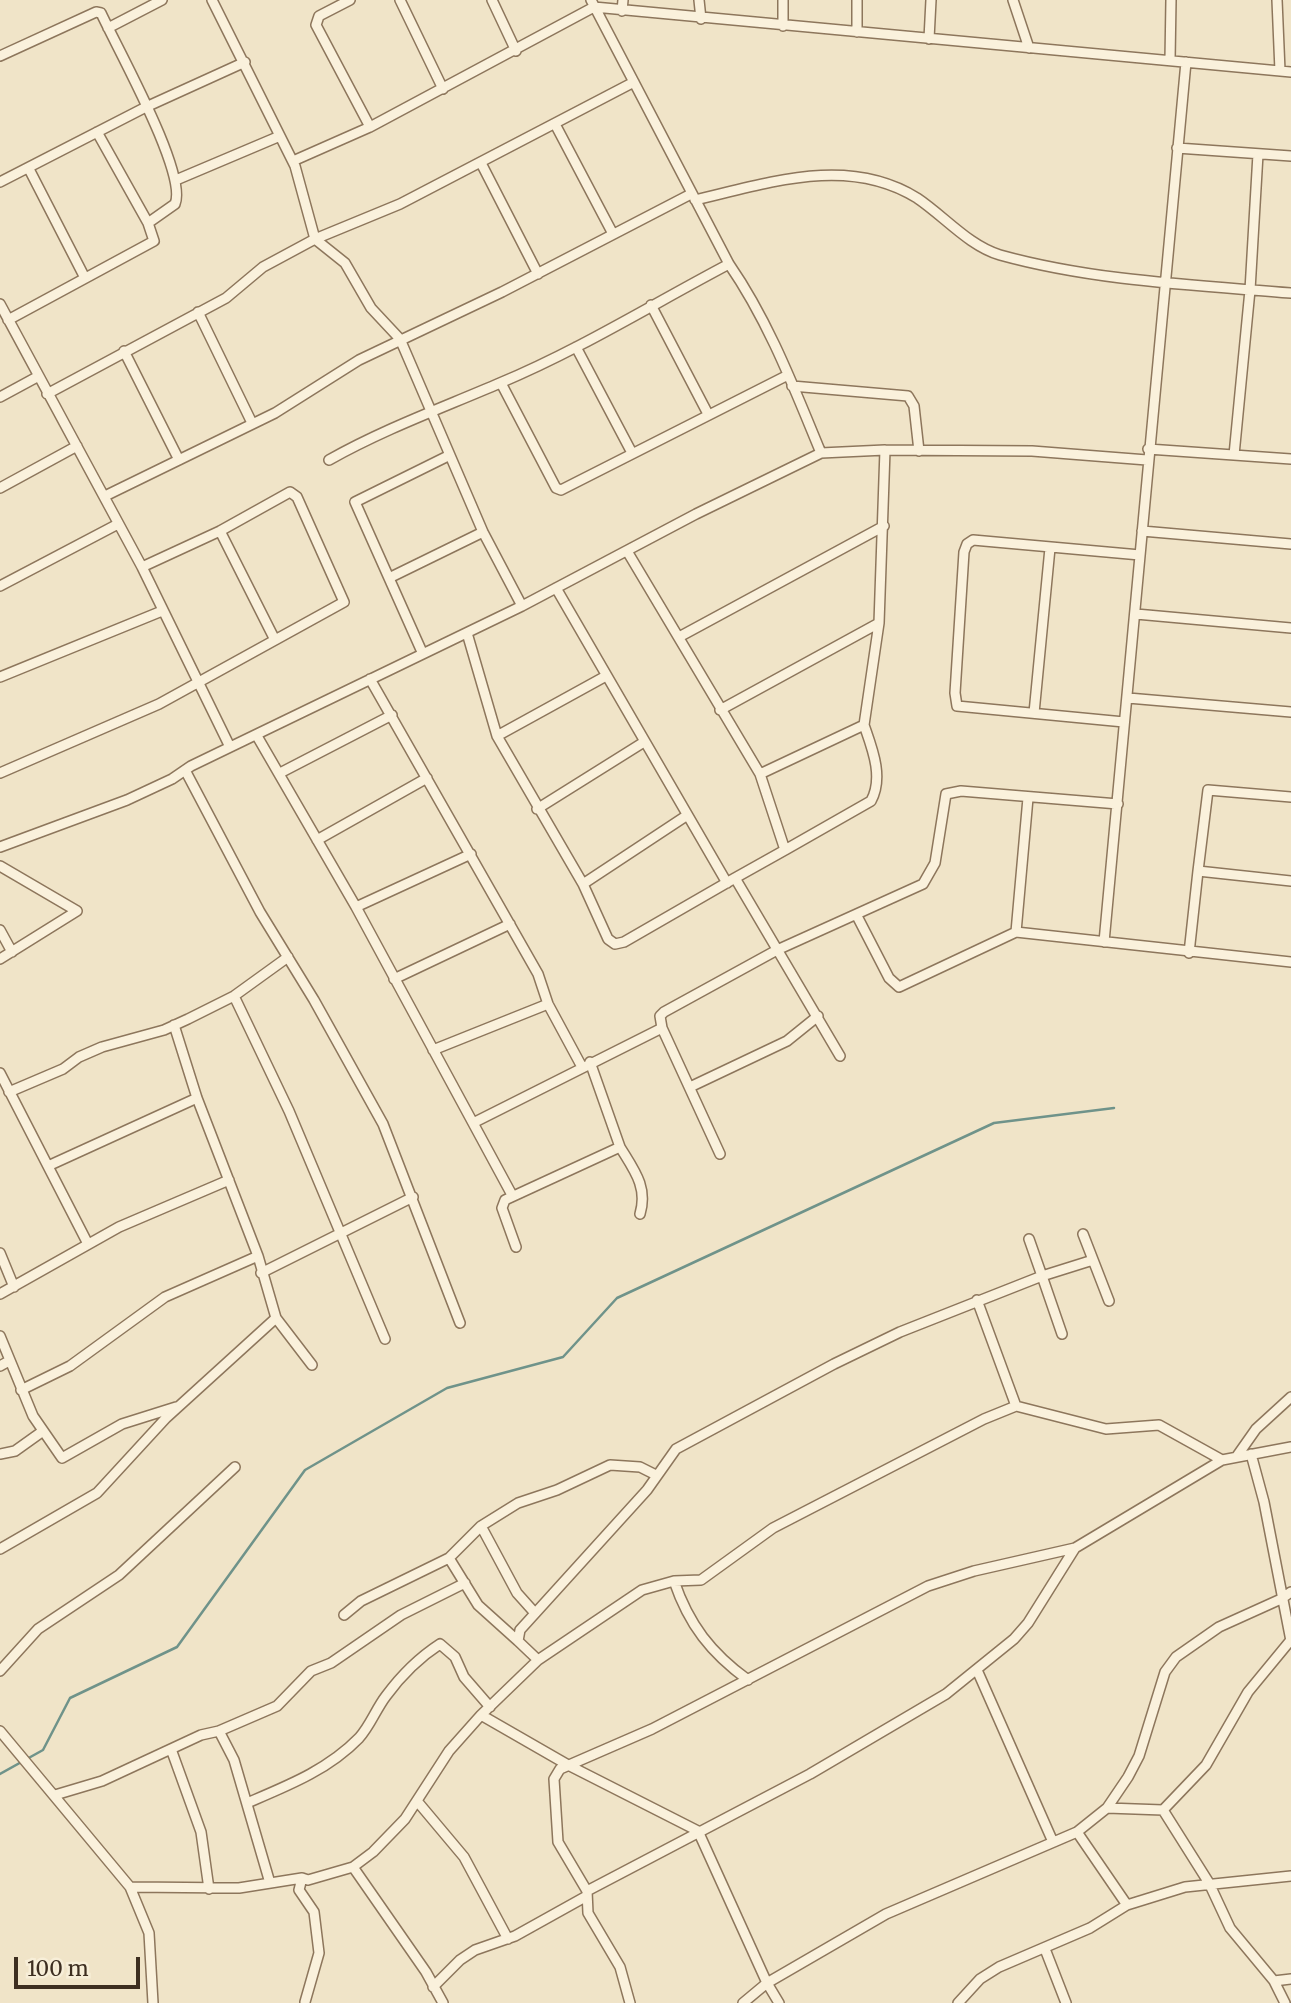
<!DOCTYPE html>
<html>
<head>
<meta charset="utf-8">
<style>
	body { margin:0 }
	#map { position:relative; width:1291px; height:2003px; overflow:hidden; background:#f0e4c8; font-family:Merriweather,serif }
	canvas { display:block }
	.scale { position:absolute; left:14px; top:1957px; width:126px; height:32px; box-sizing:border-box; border:4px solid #3d2e20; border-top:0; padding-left:9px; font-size:21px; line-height:24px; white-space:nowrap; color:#3d2e20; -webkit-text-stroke:5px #f7eed8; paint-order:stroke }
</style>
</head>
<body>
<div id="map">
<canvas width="1291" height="2003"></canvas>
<div class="scale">100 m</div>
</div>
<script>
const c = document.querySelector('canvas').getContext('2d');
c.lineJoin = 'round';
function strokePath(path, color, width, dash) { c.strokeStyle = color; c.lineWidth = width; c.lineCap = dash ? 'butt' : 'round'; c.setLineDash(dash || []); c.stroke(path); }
strokePath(new Path2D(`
	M0,1774L43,1750L70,1698L177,1647L305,1470L447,1388L563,1357L617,1298L994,1123L1114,1108`), '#6f938a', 2.5);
const minor = new Path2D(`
	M212,0L295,166L315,239L345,263L371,308L400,339L483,532L522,606
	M350,0L319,16L316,25L370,127
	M400,0L443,89
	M492,0L516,51
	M591,0L729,264C769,322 794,388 821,453
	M699,0L701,19
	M783,0V26
	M1013,0L1029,48
	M1277,0L1280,71
	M622,11L623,0
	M108,28L162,0
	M857,32V0
	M929,39L931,0
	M0,56L96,12L101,13C117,48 188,174 175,204L148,223
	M1170,60L1171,0
	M555,124L613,234
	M1177,148L1291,156
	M293,161L370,127L594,7L1291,72
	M481,163L538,274
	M29,169L85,278
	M176,180L280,136
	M0,182L146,107L245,62
	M695,200C768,183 848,155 917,198C944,216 969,246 1000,255C1094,281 1194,285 1291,293
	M0,304L142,567L230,747
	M651,305L708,414
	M198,312L252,423
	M8,320L154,241L148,223L97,132
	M576,347L632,453
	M124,351L179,460
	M501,383L556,488L561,490L788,375
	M792,386L908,396L914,406L919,451
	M47,394L226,298L263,267L315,239L400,204L634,82
	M0,397L37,377
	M1148,449L1291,459
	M1234,455L1250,290L1258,154
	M329,460C384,429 442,408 500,383C579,350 653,304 729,264
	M0,488L77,446
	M105,496L275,413L359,360L502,292L691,194
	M220,531L275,640
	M1142,531L1291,544
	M627,551L760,774L785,850L735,878
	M389,578L483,532
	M0,586L118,524
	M556,588L727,883
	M1136,614L1291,628
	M467,633L497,736L583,884L608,939L615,944L624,942L735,878L840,1056
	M679,637L884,526
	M422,652L355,502L448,456
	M0,677L162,611
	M370,679L538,974L548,1004L582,1067
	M1128,698L1291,712
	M720,710L879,623
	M1034,713L1050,548
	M1124,722L957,706L955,693L964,552L967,544L973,540L1140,555
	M257,736L356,907L512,1195
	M497,736L606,676
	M185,770L260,912L314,1000L383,1124L460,1323
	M0,773L159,704L344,602L297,497L290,492L220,531L142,567
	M280,773L392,715
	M760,774L864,725L879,623L885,450
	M537,809L644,742
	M317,840L427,778
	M0,847L127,800L172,779L191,766L522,606L696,514L821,453L885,450L1032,451L1147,460
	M785,850L871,801C884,777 872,748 864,725
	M0,866L77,911L0,959
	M1198,871L1208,790L1291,797
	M583,884L686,816
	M356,907L471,854
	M857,916L889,978L899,987L1016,932L1291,962
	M0,930L12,952
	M1016,932L1028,798
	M1104,942L1186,62
	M1189,953L1198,871L1291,881
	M394,979L510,924
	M234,996L289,1111L385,1339
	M174,1025L197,1098L258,1256L276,1318L312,1365
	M433,1050L548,1004
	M0,1073L88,1244
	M690,1087L787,1041L818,1016
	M9,1092L63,1069L79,1057L102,1047L164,1030L188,1019L234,996L288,957
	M475,1122L662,1028
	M620,1147C634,1170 648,1187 640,1214
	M720,1154L662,1028L660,1016L664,1012L777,950L923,884L935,863L946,794L961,791L1118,804
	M48,1166L197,1098
	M1083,1234L1109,1301
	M1029,1239L1042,1276L1093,1260
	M516,1247L502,1208L505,1200L620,1147L590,1062
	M0,1253L14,1287
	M261,1273L413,1197
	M0,1294L119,1227L229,1180
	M977,1300L1016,1406
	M0,1336L33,1416L62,1458L122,1424L176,1407
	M0,1366L9,1361
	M21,1390L70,1366L165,1297L258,1256
	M0,1454L15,1451L43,1431
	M1251,1454L1264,1502L1291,1641
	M1237,1456L1256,1429L1291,1397
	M481,1526L517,1593L534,1612
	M0,1549L97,1493L166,1418L276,1318
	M449,1558L478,1605L518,1641
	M344,1615L361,1601L449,1558L481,1526L518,1503L557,1490L610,1465L640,1467L656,1475
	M538,1660L518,1641L520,1630L647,1490L676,1449L834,1364L900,1332L1042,1276L1062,1334
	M977,1670L1053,1842
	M0,1671L38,1629L119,1575L235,1467
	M748,1680C711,1653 689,1625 674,1581L701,1580L773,1528L984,1419L1016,1406L1106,1429L1159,1425L1222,1460
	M481,1715L568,1765L698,1831L767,1983L779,2003
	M0,1731L130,1887L149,1933L153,2003
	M219,1731L234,1760L270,1883
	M171,1749L201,1832L209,1889
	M55,1795L102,1781L201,1735L219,1731L277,1706L311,1671L331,1663L401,1615L465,1583
	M417,1801L464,1857L508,1939
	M247,1803C287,1786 328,1770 359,1738C370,1726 376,1709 386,1696C400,1677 420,1657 440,1644L455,1657L464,1677L490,1707
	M1107,1808L1163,1810L1206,1765L1248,1692L1290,1641
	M1163,1810L1209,1883L1230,1928L1274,1981L1291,1979
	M1077,1832L1127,1905
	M353,1867L426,1972L443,2003
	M302,1878L299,1890L314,1912L319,1953L305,2002
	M130,1887L239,1888L302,1878L308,1880L353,1867L373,1852L405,1819L449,1751L481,1715L538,1660L642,1590L674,1581
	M587,1891L558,1842L554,1779L560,1769L652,1729L928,1586L974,1571L1075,1548
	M1045,1949L1066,2003
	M1274,1981L1285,2003
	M433,1987L460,1960L475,1950L515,1936L585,1897
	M630,2003L620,1967L588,1913L587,1891L810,1774L946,1694L1014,1639L1028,1623L1075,1548L1222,1460L1291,1447
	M743,2003L767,1983L886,1914L1077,1832L1107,1808L1128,1777L1139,1756L1165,1672L1176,1657L1219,1627L1281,1599L1291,1592
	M958,2003L980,1979L999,1967L1090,1928L1127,1905L1185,1887L1291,1876`);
strokePath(minor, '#8d765c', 12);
strokePath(minor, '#faf1dc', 9);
</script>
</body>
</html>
